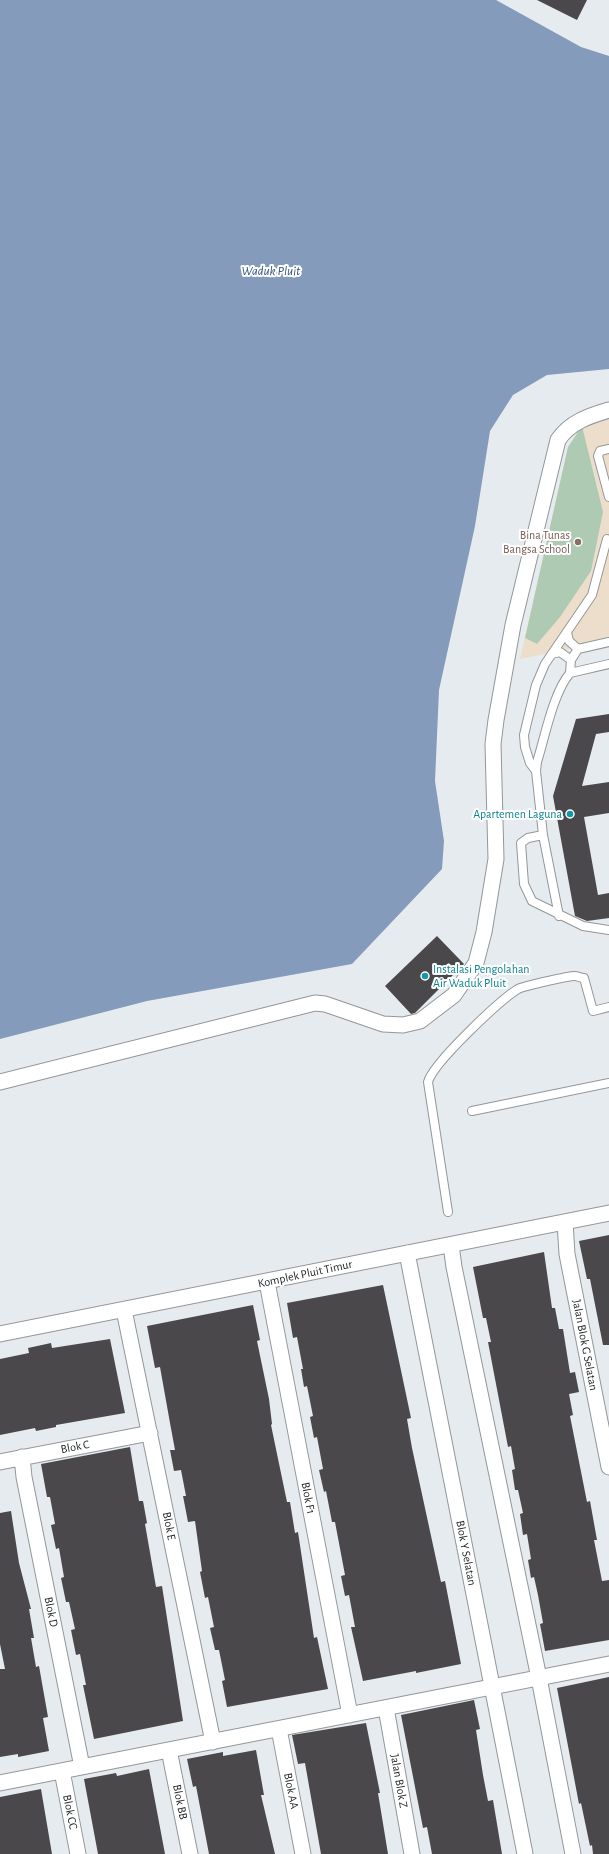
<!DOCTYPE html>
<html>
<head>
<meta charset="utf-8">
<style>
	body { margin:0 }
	canvas { display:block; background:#e6ebef }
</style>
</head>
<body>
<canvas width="609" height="1854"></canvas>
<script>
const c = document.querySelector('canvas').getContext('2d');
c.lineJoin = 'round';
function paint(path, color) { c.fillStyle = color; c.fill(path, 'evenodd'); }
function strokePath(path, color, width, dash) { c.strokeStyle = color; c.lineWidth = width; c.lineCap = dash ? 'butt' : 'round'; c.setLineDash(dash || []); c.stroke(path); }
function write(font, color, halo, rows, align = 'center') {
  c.font = font + ' "Alegreya Sans",sans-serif'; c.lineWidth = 4; c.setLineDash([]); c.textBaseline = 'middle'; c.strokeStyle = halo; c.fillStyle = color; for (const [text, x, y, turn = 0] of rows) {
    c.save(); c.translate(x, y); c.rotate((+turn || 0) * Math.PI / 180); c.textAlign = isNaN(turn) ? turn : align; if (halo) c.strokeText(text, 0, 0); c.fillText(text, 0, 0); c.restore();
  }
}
paint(new Path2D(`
	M609,419V641L520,659L568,447L582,426Z`), '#ecdecb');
paint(new Path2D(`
	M582,426L603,512L591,571L560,617L537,644L525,638L568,447Z`), '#aecab3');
paint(new Path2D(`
	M0,0H496L581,47L609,56V369L547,375L513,395L490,431L475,526L439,690L435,781L444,841L442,869L352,964L147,1001L0,1039Z`), '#849bbb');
paint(new Path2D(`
	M537,0H587L577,20Z
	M609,714V732L596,734L582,786L609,782V813L584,817L598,895L609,893V918L587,921L575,916L553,796L576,719Z
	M437,936L464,964L415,1013L411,1014L385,986Z
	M609,1235V1345H603L590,1279H587L579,1241Z
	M544,1252L552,1308H555L559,1329H563L570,1373L575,1372L579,1392L569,1394L573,1415L570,1416L587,1502L590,1501L597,1540H594L602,1581L609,1580V1640L545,1651L540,1624L543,1623L538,1595L534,1577L531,1578L528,1560L531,1559L527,1534L523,1535L520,1514L523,1513L518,1490H515L512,1470L515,1469L511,1446L508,1447L488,1342H491L486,1318H483L473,1267Z
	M383,1285L411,1418L407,1419L412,1448L441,1582L445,1581L461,1664L416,1673V1671L363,1681L351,1627H355L349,1595L345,1596L341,1576L345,1575L335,1522H332L326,1491L324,1492L319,1470L323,1469L317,1437L314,1438L310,1417L313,1416L307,1386L304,1387L301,1369H303L297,1337L293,1338L287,1303Z
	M253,1305L260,1340L257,1341L269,1399L272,1424L271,1425L287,1502H290L295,1533L298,1532L314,1638L317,1637L328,1689L227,1707L222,1681L225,1680L219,1650H215L210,1628L214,1627L208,1597L205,1598L200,1572L202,1571L195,1521L188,1522L183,1496H186L181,1470L174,1471L170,1450H175L170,1423L160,1367L155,1368L147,1326Z
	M110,1339L125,1413L56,1425V1427L36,1431L35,1428L0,1435V1359L29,1353L28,1348L51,1343L52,1348Z
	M130,1447L139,1501H143L147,1523L145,1524L156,1587L162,1586L183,1721L94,1739L83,1685H86L80,1654L76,1655L71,1630L75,1629L69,1602H66L61,1578L64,1577L59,1548L56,1549L51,1525L55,1524L50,1497H47L41,1464Z
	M11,1511L19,1563L31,1609H29L34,1638H31L36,1667L39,1666L48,1717L43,1718L49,1751L18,1757V1754L0,1757V1669H5L0,1644V1513Z
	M609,1677V1854H593L592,1845L590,1846L581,1803L579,1804L557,1688Z
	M474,1700L480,1729L476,1730L483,1775L488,1801L493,1800L502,1854H432L427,1827L423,1828L401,1715Z
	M366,1723L380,1793H378L388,1854H321L305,1763L298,1764L292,1735Z
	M256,1750L264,1795H261L275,1854H209L196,1786L193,1787L187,1759L223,1752V1756Z
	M149,1769L165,1854H98L84,1779L116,1773L117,1776Z
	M41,1789L52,1854H0V1797Z`), '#4b484c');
const service = new Path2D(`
	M609,449L600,451L598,456L609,497
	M567,632L569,641L578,649
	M552,654L560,652L571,660
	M570,673L571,660L578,649L609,642
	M536,771L530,763L525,747L524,735L536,685L545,664L592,595L607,539
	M543,835L528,838L521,843L524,884L532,901L583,926L609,930
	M559,916L543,835L536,771L537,762C545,737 553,693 570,673L609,664
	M472,1111L609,1083
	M448,1212L428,1082C433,1063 500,1000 518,989C524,986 568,976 575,976C577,976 581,978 584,978L593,1011L609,1007`);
const minor = new Path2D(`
	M0,1082L315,1003L325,1004L383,1024L403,1025L420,1021L454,995L476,963L484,932L496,859L493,744L496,720L513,625L558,440C570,422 589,416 609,410
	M565,1222L567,1254L609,1467
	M451,1245L454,1267L539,1678L573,1854
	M407,1253L525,1854
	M267,1282L350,1715
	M124,1310L213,1742
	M0,1334L609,1213
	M22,1457L24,1477L82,1767
	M0,1462L150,1433
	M386,1708L412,1854
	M279,1729L303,1854
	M169,1750L190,1854
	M62,1771L78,1854
	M0,1783L609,1664`);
strokePath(service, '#92979a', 10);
strokePath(minor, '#92979a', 17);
strokePath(service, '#fff', 8);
strokePath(minor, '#fff', 15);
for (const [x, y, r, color] of [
	[578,542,4,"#8d6e63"],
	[570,814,4,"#0f9aa8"],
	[425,976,4,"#0f9aa8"]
]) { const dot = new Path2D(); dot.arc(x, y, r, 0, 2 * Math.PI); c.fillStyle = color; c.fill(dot); strokePath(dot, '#fff', 1.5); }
write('12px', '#785e54', '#fff', [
	["Bina Tunas",570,535],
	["Bangsa School",570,549]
], 'right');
write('12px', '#0d838f', '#fff', [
	["Apartemen Laguna",562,814],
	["Instalasi Pengolahan",433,969,"left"],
	["Air Waduk Pluit",433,983,"left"]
], 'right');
write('12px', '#252728', '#fff', [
	["Komplek Pluit Timur",305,1274,-12],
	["Jalan Blok G Selatan",585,1345,79],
	["Blok C",75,1447,-11],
	["Blok F1",308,1498,79],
	["Blok E",169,1526,79],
	["Blok Y Selatan",466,1553,79],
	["Blok D",51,1612,79],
	["Jalan Blok Z",399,1781,80],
	["Blok AA",291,1791,79],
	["Blok BB",180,1802,79],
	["Blok CC",70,1812,79]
]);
write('italic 13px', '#2e4f7b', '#fff', [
	["Waduk Pluit",271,271]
]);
</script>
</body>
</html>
